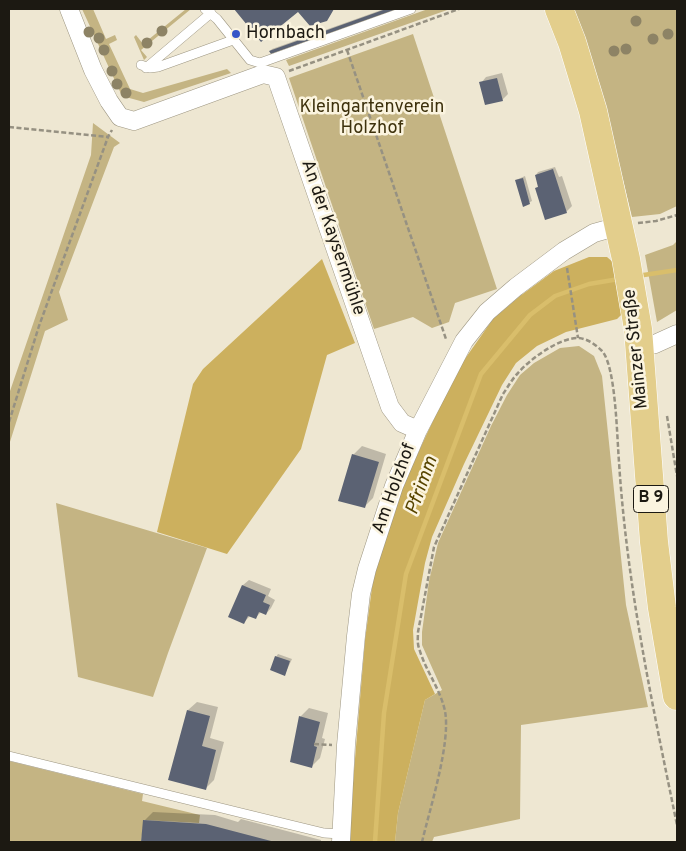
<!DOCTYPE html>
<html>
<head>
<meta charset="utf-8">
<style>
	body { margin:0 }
	#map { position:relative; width:686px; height:851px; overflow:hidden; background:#eee7d2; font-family:Overpass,sans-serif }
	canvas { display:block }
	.frame { position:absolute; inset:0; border:10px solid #1c1912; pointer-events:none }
</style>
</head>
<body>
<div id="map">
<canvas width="686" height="851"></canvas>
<div class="frame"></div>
</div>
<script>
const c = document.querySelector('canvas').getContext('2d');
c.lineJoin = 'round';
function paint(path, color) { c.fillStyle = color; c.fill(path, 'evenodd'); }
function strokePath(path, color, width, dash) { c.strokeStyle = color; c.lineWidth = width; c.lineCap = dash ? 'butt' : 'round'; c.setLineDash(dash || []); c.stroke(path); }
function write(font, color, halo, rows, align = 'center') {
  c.font = font + ' Overpass,sans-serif'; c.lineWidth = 5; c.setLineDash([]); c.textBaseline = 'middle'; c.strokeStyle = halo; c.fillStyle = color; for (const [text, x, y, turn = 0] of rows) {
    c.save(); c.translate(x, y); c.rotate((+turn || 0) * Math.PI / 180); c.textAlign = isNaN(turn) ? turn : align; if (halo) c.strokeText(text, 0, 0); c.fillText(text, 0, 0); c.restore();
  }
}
paint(new Path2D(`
	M82,9H93L106,39L115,35L117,40L109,44L130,89L143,93L227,69L231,73L144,102L122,96Z
	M186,9H191L141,50L147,57L144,60L134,37L136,35L143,44Z
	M428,9H450L289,66L286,60Z
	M573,9H677V206L660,214L632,217L604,103Z
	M413,34L497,289L455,303L449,322L432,328L413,317L374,329L289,78Z
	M93,123L120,143L114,147L59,292L68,320L45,331L9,445V394L91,155Z
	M677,241V310L657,322L645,255L673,245Z
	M579,346L594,356L602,376L626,605L648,707L521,725L520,819L434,837L432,842H395L398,813L425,700L442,690L422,645V632L429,581L438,543L491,426L507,395L520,375L534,363L560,348Z
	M56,503L207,548L168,653L153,697L78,677Z
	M9,761L143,794L142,801L200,815L199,823L144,820L141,842H9Z`), '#c4b483');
paint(new Path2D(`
	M589,257H607L615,264L622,314L617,319L566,332L537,346L516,363L502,385L464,464L432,537L425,563L413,630L414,649L435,694L425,700L398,813L395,842H348L365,640L374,573L401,490L455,373L493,319L520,296L554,271Z
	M322,259L355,343L327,355L301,449L227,554L157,532L193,384L203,369Z`), '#ccb05e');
paint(new Path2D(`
	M235,9H333L329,17L298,10L261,40Z
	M384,9H395L272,53L270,51L272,49Z
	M502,73L508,94L502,100L481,83L486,77Z
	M555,167L559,177L562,176L572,206L566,212L536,188L539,186L536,175L538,172Z
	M525,176L532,201L524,205L516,180Z
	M362,446L386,454L373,498L364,507L353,455Z
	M249,580L271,589L268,596L275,600L271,608L266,614L261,612L255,618L250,616L244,622L230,616L243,585Z
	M278,654L292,659L285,674L276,657Z
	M197,702L218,707L210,738L224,742L214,780L206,788L188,710Z
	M309,708L328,713L322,738L325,739L320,758L312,766L300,717Z
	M153,812L215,815L238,822L241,819L321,840V842H142L145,820Z`), '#0003');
strokePath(new Path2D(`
	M637,276L677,270
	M375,842L384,713L406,574L481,374L530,315L555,296L589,284L619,279`), '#d9be6b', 4.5);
paint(new Path2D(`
	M234,9H334L327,21L310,26L298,12L261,42Z
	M386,9H398L271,54L269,51Z
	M497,78L503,101L485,105L479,82Z
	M553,169L567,213L545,220L535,188L538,187L535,175Z
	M523,178L530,204L523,207L515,180Z
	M352,454L379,462L365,508L338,501Z
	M242,585L266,595L263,602L270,605L266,615L259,612L256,619L248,616L244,624L228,617Z
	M275,656L290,661L285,676L270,670Z
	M187,710L210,716L202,746L216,750L206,790L168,780Z
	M299,716L320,722L314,746L317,747L312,768L290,762Z
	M143,820L206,824L275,842H141Z`), '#5b6273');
const service = new Path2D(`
	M205,9L217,19L250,60L260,63L411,9
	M141,65L150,68L158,67L233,40
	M146,68L211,13
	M9,756L258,817L324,833L341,834`);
const minor = new Path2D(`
	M69,9L93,70L109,101L120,117L134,121L263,74L276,77L390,407L402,423L418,430
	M655,344L677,334
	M341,842L346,745L356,636L361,594L367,569L394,486L418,430L464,341L487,312L516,287L564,251L594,233L619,226`);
const primary = new Path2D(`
	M559,9L572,42L593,111L626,259L638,329L654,542L662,608L677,696`);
strokePath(service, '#9d9682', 10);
strokePath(minor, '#9d9682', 19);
strokePath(primary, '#fff', 29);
strokePath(new Path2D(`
	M347,50L446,339
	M289,71L459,9
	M9,127L108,137L112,130
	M638,223L656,221L677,215
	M567,268L578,338
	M667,416L677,476
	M9,422L39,326L108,137
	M314,744L332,745
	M422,842C430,808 451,743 445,711C440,688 425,670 419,648C417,643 418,637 418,632L434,547L503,394C508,387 512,379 518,373C530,359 560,337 579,338C588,339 596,345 602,351C616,366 617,439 619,462C627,586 652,703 677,825`), '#969182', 2.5, [5, 2.5]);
strokePath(service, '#fff', 9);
strokePath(minor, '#fff', 18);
strokePath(primary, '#e3ce8c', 28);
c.fillStyle = '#8d8365';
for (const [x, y] of [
	[636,21],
	[162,31],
	[89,32],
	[668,34],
	[99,38],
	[653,39],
	[147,43],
	[626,49],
	[104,50],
	[614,51],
	[112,71],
	[117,84],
	[126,93]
]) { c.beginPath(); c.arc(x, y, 5.5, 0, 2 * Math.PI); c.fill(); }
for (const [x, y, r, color] of [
	[236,34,5,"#3655c7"]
]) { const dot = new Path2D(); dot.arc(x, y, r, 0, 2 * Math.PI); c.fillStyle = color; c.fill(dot); strokePath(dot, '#fbf4df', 2); }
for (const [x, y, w] of [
	[651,499,35]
]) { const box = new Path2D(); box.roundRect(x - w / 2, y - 13.5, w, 27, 4); c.fillStyle = '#fbf4df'; c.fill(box); strokePath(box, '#1c1912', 1); }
write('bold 16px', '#1c1912', null, [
	["B 9",651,499]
]);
write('18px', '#1c1912', '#fbf4df', [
	["Hornbach",246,34]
], 'left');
write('18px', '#3d310c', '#fbf4df', [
	["Kleingartenverein",372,108],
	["Holzhof",372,129]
]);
write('18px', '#1c1912', '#fbf4df', [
	["An der Kaysermühle",332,238,71],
	["Mainzer Straße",637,349,-96],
	["Am Holzhof",395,489,-70]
]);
write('italic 19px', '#584500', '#fbf4df', [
	["Pfrimm",423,486,-70]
]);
</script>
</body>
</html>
